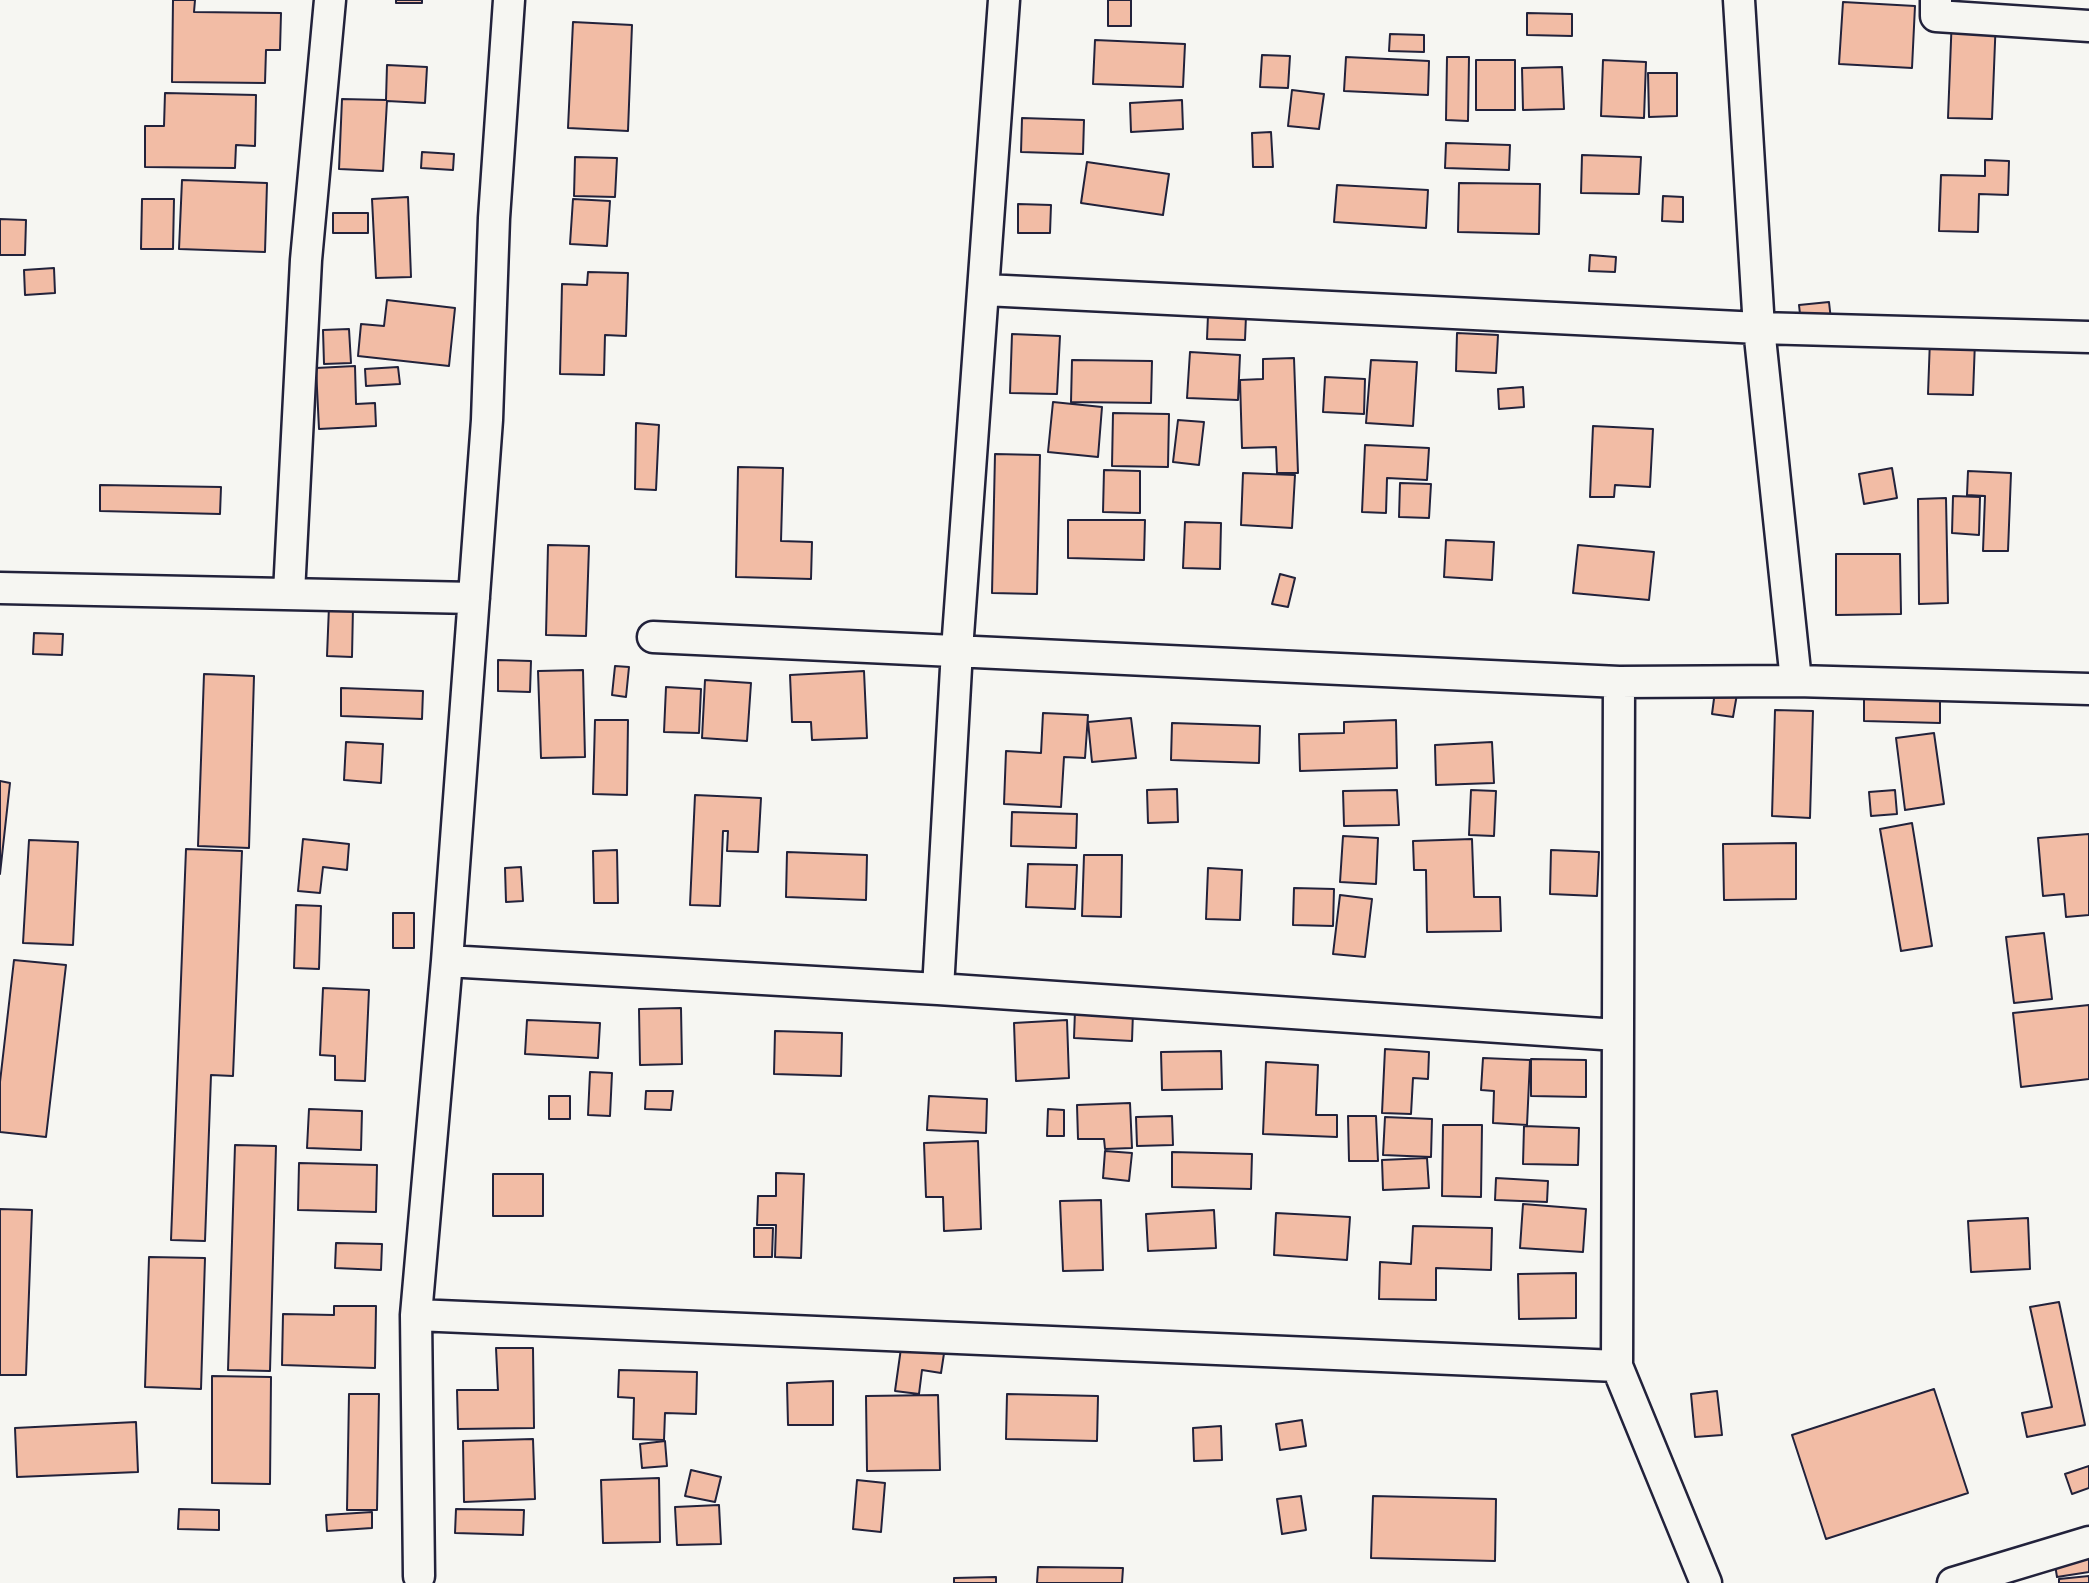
<!DOCTYPE html>
<style>
body{margin:0}
canvas{display:block;background:#f6f6f2}
</style>
<canvas width="2089" height="1583"></canvas>
<script>
const context = document.querySelector('canvas').getContext('2d');
context.lineJoin = 'round';
function fillPath(path, color) { context.fillStyle = color; context.fill(path, 'evenodd'); }
function trace(path, color, width, dash) { context.strokeStyle = color; context.lineWidth = width; context.lineCap = dash ? 'butt' : 'round'; context.setLineDash(dash || []); context.stroke(path); }
const building = new Path2D(`
 M173,0H195L194,12L281,13L280,50H266L265,83L172,82Z
 M396,0H422V3H396Z
 M1108,0H1131V26H1108Z
 M1843,2L1915,6L1912,68L1839,64Z
 M1527,13L1572,14V36L1527,35Z
 M1952,15L1996,17L1992,119L1948,118Z
 M573,22L632,25L628,131L568,128Z
 M1390,34L1424,35V52L1389,51Z
 M1095,40L1185,44L1183,87L1093,84Z
 M1262,55L1290,56L1288,88L1260,87Z
 M1346,57L1429,61L1428,95L1344,91Z
 M1447,57H1469L1468,121L1446,120Z
 M1476,60H1515V110H1476Z
 M1603,60L1646,62L1644,118L1601,116Z
 M387,65L427,67L425,103L387,101L383,171L339,169L342,99L386,100Z
 M1562,67L1564,109L1523,110L1522,68Z
 M1648,73H1677V116L1649,117Z
 M1292,90L1324,94L1319,129L1288,126Z
 M165,93L256,95L255,146L236,145L235,168L145,167V126H164Z
 M1182,100L1183,129L1131,132L1130,103Z
 M1022,118L1084,120L1083,154L1021,152Z
 M1271,132L1273,167H1253L1252,133Z
 M1446,143L1510,145L1509,170L1445,168Z
 M422,152L454,154L453,170L421,168Z
 M1582,155L1641,157L1639,194L1581,193Z
 M575,157L617,158L615,197L574,196Z
 M1985,160L2009,161L2008,195L1979,194L1978,232L1939,231L1941,175L1985,176Z
 M1087,162L1169,174L1163,215L1081,203Z
 M182,180L267,183L265,252L179,249Z
 M1459,183L1540,184L1539,234L1458,232Z
 M1337,185L1428,190L1426,228L1334,222Z
 M1663,196L1683,197V222L1662,221Z
 M408,197L411,277L376,278L372,199Z
 M142,199H174L173,249H141Z
 M573,199L610,201L607,246L570,244Z
 M1018,204L1051,205L1050,233H1018Z
 M333,213H368V233H333Z
 M0,219L26,220L25,255H0Z
 M1590,255L1616,257L1615,272L1589,271Z
 M54,268L55,293L25,295L24,270Z
 M588,272L628,273L626,336L605,335L604,375L560,374L562,284L587,285Z
 M387,300L455,308L449,366L358,356L361,324L384,326Z
 M1829,302L1831,320L1801,323L1799,305Z
 M1208,315L1246,316L1245,340L1207,339Z
 M349,329L351,363L324,364L323,330Z
 M1457,333L1498,335L1496,373L1456,371Z
 M1012,334L1060,336L1057,394L1010,393Z
 M1930,339L1975,341L1973,395L1928,394Z
 M1190,352L1240,355L1238,400L1187,398Z
 M1294,358L1298,473H1277L1276,447L1242,448L1240,380L1263,379V359Z
 M1072,360L1152,361L1151,403L1071,402Z
 M1371,360L1417,362L1413,426L1366,423Z
 M355,366L356,404L375,403L376,426L319,429L316,368Z
 M398,367L400,384L366,386L365,369Z
 M1325,377L1365,379L1364,414L1323,412Z
 M1523,387L1524,407L1499,409L1498,389Z
 M1053,402L1102,407L1098,457L1048,452Z
 M1113,413L1169,414L1168,467L1112,466Z
 M1178,420L1204,422L1199,465L1173,462Z
 M636,423L659,425L656,490L635,489Z
 M1593,426L1653,429L1650,487L1615,485L1614,497H1590Z
 M1365,445L1429,448L1427,480L1387,478L1386,513L1362,512Z
 M995,454L1040,455L1037,594L992,593Z
 M738,467L783,468L781,541L812,542L811,579L736,577Z
 M1892,468L1897,498L1864,504L1859,474Z
 M1104,470L1140,471V513L1103,512Z
 M1968,471L2011,473L2008,551H1983L1985,496L1967,495Z
 M1243,473L1295,475L1292,528L1241,525Z
 M1400,483L1431,484L1429,518L1399,517Z
 M100,485L221,487L220,514L100,511Z
 M1953,496L1980,497L1979,535L1952,533Z
 M1946,498L1948,603L1919,604L1918,499Z
 M1068,520H1145L1144,560L1068,558Z
 M1185,522L1221,523L1220,569L1183,568Z
 M1446,540L1494,542L1492,580L1444,577Z
 M548,545L589,546L586,636L546,635Z
 M1578,545L1654,552L1649,600L1573,593Z
 M1836,554H1900L1901,614L1836,615Z
 M1280,574L1295,578L1288,607L1272,604Z
 M329,606L353,607L352,657L327,656Z
 M34,633L63,634L62,655L33,654Z
 M498,660L531,661L530,692L498,691Z
 M615,666L629,667L626,697L612,695Z
 M583,670L585,757L541,758L538,671Z
 M864,671L867,738L812,740L811,722H792L790,675Z
 M204,674L254,676L249,848L198,846Z
 M705,680L751,683L747,741L702,738Z
 M1864,685L1940,687V723L1864,721Z
 M666,687L701,689L699,733L664,732Z
 M341,688L423,691L422,719L341,716Z
 M1715,691L1737,694L1733,717L1712,714Z
 M1775,710L1813,711L1810,818L1772,816Z
 M1043,713L1088,715L1085,758L1064,757L1061,807L1004,804L1006,751L1041,753Z
 M1131,718L1136,758L1092,762L1088,722Z
 M595,720H628L627,795L593,794Z
 M1396,720L1397,768L1300,771L1299,734L1344,733V722Z
 M1172,723L1260,726L1259,763L1171,760Z
 M1934,733L1944,804L1905,810L1896,738Z
 M346,742L383,744L381,783L344,780Z
 M1492,742L1494,783L1436,785L1435,745Z
 M0,781L10,783L0,874Z
 M1177,789L1178,822L1148,823L1147,790Z
 M1397,790L1399,825L1344,826L1343,791Z
 M1471,790L1496,791L1494,836L1469,835Z
 M1895,790L1897,814L1871,816L1869,792Z
 M695,795L761,798L758,852L727,851L728,831H723L720,906L690,905Z
 M1012,812L1077,814L1076,848L1011,846Z
 M1912,823L1932,946L1901,951L1880,829Z
 M2089,834V915L2066,917L2064,894L2043,896L2038,838Z
 M1343,836L1378,838L1376,884L1340,882Z
 M303,839L349,844L347,870L323,867L320,893L298,891Z
 M1472,839L1474,897H1500L1501,931L1427,932L1426,870H1414L1413,841Z
 M29,840L78,842L73,945L23,943Z
 M1796,843V899L1724,900L1723,844Z
 M186,849L242,851L233,1076L211,1075L205,1241L171,1240Z
 M617,850L618,903H594L593,851Z
 M1551,850L1599,852L1597,896L1550,894Z
 M787,852L867,855L866,900L786,897Z
 M1084,855H1122L1121,917L1082,916Z
 M1028,864L1077,865L1075,909L1026,907Z
 M521,867L523,901L506,902L505,868Z
 M1208,868L1242,870L1240,920L1206,919Z
 M1294,888L1334,889L1333,926L1293,925Z
 M1340,895L1372,899L1365,957L1333,954Z
 M296,905L321,906L319,969L294,968Z
 M393,913H414V948H393Z
 M2044,933L2052,999L2014,1003L2006,937Z
 M14,960L66,965L46,1137L0,1132V1082Z
 M323,988L369,990L365,1081L335,1080V1056L320,1055Z
 M2089,1005V1079L2021,1087L2013,1013Z
 M681,1008L682,1064L640,1065L639,1009Z
 M1075,1010L1133,1012L1132,1041L1074,1038Z
 M527,1020L600,1023L598,1058L525,1054Z
 M1067,1020L1069,1078L1016,1081L1014,1023Z
 M775,1031L842,1033L841,1076L774,1074Z
 M1385,1049L1429,1052L1428,1079L1413,1078L1411,1114L1382,1113Z
 M1221,1051L1222,1089L1162,1090L1161,1052Z
 M1483,1058L1530,1060L1527,1125L1493,1123L1494,1091L1481,1090Z
 M1531,1059L1586,1060V1097L1531,1096Z
 M1266,1062L1318,1065L1316,1115H1337V1137L1263,1134Z
 M590,1072L612,1073L610,1116L588,1115Z
 M646,1091H673L671,1110L645,1109Z
 M549,1096H570V1119H549Z
 M929,1096L987,1099L986,1133L927,1130Z
 M1130,1103L1132,1148L1105,1149L1104,1139H1078L1077,1105Z
 M309,1109L362,1111L361,1150L307,1148Z
 M1048,1109L1064,1110V1136H1047Z
 M1172,1116L1173,1145L1137,1146L1136,1117Z
 M1348,1116H1376L1378,1161H1349Z
 M1385,1117L1432,1119L1431,1157L1383,1155Z
 M1443,1125H1482L1481,1197L1442,1196Z
 M1524,1126L1579,1128L1578,1165L1523,1164Z
 M978,1141L981,1229L944,1231L943,1197H926L924,1143Z
 M235,1145L276,1146L270,1371L228,1370Z
 M1105,1151L1132,1153L1129,1181L1103,1178Z
 M1172,1152L1252,1154L1251,1189L1172,1187Z
 M1427,1158L1429,1188L1383,1190L1382,1160Z
 M299,1163L377,1165L376,1212L298,1210Z
 M776,1173L804,1174L801,1258L775,1257L776,1225H757L758,1196H776Z
 M493,1174H543V1216H493Z
 M1496,1178L1548,1181L1547,1202L1495,1200Z
 M1101,1200L1103,1270L1063,1271L1060,1201Z
 M1523,1204L1586,1209L1583,1252L1520,1248Z
 M0,1209L32,1210L26,1375H0Z
 M1214,1210L1216,1248L1148,1251L1146,1214Z
 M1276,1213L1350,1217L1347,1260L1274,1255Z
 M2028,1218L2030,1269L1971,1272L1968,1221Z
 M1413,1226L1492,1228L1491,1270L1436,1268V1300L1379,1299L1380,1262L1411,1264Z
 M754,1228H773L772,1257H754Z
 M336,1243L382,1244L381,1270L335,1268Z
 M149,1257L205,1258L201,1389L145,1387Z
 M1576,1273V1318L1519,1319L1518,1274Z
 M2059,1302L2085,1425L2027,1437L2022,1413L2052,1407L2030,1307Z
 M334,1306H376L375,1368L282,1365L283,1314L334,1315Z
 M902,1341L945,1347L941,1373L922,1370L919,1394L895,1391Z
 M496,1348H533L534,1428L458,1429L457,1390H498Z
 M619,1370L697,1372L696,1414L665,1413L664,1440L633,1439L634,1398L618,1397Z
 M212,1376L271,1377L270,1484L212,1483Z
 M833,1381V1425H788L787,1383Z
 M1934,1389L1968,1493L1826,1539L1792,1435Z
 M1717,1391L1722,1435L1695,1437L1691,1394Z
 M349,1394H379L377,1510H347Z
 M1007,1394L1098,1396L1097,1441L1006,1439Z
 M938,1395L940,1470L867,1471L866,1396Z
 M1302,1420L1306,1446L1280,1450L1276,1424Z
 M136,1422L138,1472L17,1477L15,1428Z
 M1221,1426L1222,1460L1194,1461L1193,1428Z
 M533,1439L535,1499L464,1502L463,1441Z
 M665,1441L667,1466L642,1468L640,1444Z
 M2089,1466V1488L2072,1494L2065,1474Z
 M691,1470L721,1477L715,1502L685,1496Z
 M659,1478L660,1542L603,1543L601,1480Z
 M857,1480L885,1483L881,1532L853,1529Z
 M1301,1496L1306,1530L1282,1534L1277,1499Z
 M1373,1496L1496,1499L1495,1561L1371,1558Z
 M719,1505L721,1544L677,1545L675,1507Z
 M179,1509L219,1510V1530L178,1529Z
 M456,1509L524,1510L523,1535L455,1533Z
 M372,1512V1528L327,1531L326,1515Z
 M2089,1546V1572L2057,1577L2053,1552Z
 M1038,1567L1123,1568L1122,1583H1037Z
 M2089,1576V1583H2059V1579Z
 M996,1577V1583H954V1578Z`);
fillPath(building, '#f2bca5');
trace(building, '#22223b', 2);
const street = new Path2D(`
 M1739,0L1759,328L1796,681
 M1936,0V16L2089,26
 M985,290L1759,328L2089,337
 M0,588L474,598
 M289,593L306,260L330,0
 M653,637L1619,682L1796,681L2089,689
 M447,961L938,989L1617,1035
 M938,989L957,650L1004,0
 M416,1315L1617,1366L1706,1583
 M1617,1366L1619,682
 M419,1576L416,1315L447,961L487,420L494,218L509,0
 M1953,1583L2089,1542`);
trace(street, '#22223b', 35);
trace(street, '#f6f6f2', 30);
</script>
